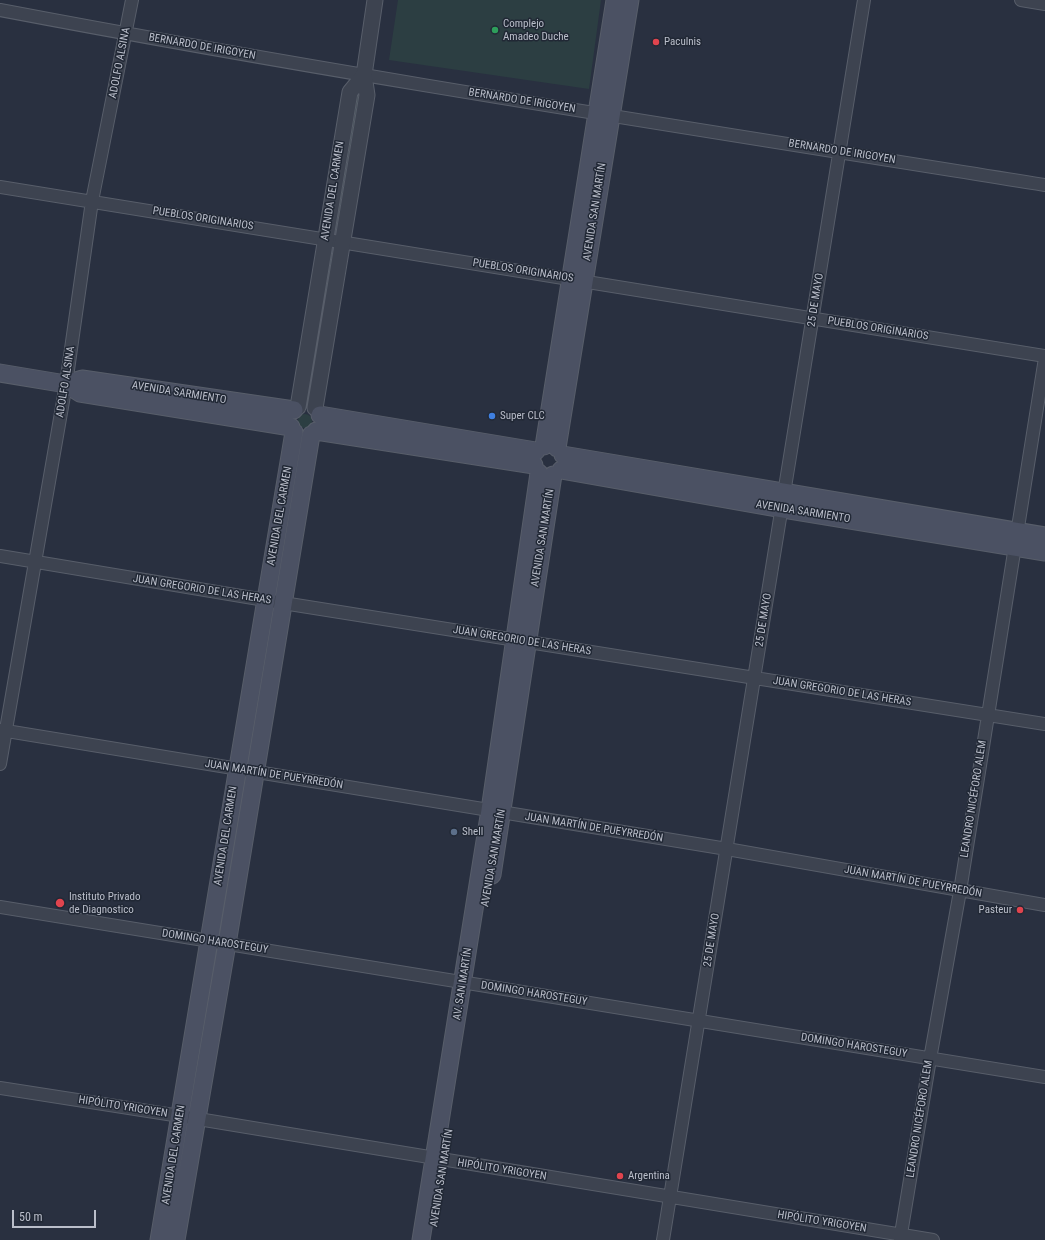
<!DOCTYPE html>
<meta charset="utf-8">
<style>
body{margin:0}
#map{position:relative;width:1045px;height:1240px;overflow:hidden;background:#293040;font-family:"Roboto Condensed",sans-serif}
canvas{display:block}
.scale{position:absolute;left:12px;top:1210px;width:84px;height:18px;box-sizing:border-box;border:2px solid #babeca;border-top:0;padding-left:5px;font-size:12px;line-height:14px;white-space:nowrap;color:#babeca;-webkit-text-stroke:3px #212835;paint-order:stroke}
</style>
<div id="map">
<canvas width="1045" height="1240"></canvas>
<div class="scale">50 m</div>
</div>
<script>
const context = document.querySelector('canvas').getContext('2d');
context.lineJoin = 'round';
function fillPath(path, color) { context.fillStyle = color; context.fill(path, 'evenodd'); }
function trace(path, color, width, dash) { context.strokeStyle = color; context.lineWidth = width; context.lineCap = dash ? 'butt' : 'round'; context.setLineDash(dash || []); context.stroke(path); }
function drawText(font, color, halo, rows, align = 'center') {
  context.font = font + ' "Roboto Condensed",sans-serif'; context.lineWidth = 3; context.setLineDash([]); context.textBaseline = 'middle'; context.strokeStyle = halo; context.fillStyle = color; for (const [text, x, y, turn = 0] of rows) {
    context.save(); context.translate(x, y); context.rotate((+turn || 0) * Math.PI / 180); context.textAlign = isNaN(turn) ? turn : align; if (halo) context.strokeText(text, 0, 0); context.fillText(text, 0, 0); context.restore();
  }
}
fillPath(new Path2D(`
 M398,0H601L589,89L389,60Z
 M357,88L363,89L339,231L333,230Z
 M328,256L334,257L311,399L305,398Z
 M298 421a7 7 0 1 1 14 0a7 7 0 1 1-14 0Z
 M242,786L248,787L224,929L218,928Z`), '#2c3e42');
const minor = new Path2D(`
 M1021,0L1045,4
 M0,10C347,76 696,129 1045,185
 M0,187L1045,356
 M0,556L283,603L1045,724
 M0,730L727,849L1045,905
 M0,764L66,384L92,201L132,0
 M0,907L1045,1077
 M0,1088L180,1116L933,1240
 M663,1240L864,0
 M900,1240L930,1059L960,891L1045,358`);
const tertiary = new Path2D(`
 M298,407L350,92L364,75
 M315,408L367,95L364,75L375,0`);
const secondary = new Path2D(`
 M0,373L66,384L80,393L291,427
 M66,384L82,379L294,410
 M320,415L536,451
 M316,431L534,465
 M544,446L615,0
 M557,448L630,0
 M563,455L1045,536
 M561,470L782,509L1045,552
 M492,875L553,475
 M159,1240L294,432
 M176,1240L227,944L311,435
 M421,1240L490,810L539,473`);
trace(minor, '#585e6a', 14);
trace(tertiary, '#585e6a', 17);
trace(secondary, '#585e6a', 19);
trace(minor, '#3d4350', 12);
trace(tertiary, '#3d4350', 15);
trace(secondary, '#4b5163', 17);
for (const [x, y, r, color] of [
 [495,30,4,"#2e9e5b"],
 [656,42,4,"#e0444e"],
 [492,416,4,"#3f7fe0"],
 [454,832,4,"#5c6f8a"],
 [60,903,5,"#e0444e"],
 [1020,910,4,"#e0444e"],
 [620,1176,4,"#e0444e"]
]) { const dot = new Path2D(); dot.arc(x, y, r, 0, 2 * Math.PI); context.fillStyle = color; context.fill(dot); trace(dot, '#212835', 1.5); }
drawText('11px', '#babeca', '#212835', [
 ["Complejo",503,24],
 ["Amadeo Duche",503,37],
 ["Paculnis",664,42],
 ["Super CLC",500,416],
 ["Shell",462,832],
 ["Instituto Privado",69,897],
 ["de Diagnostico",69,910],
 ["Pasteur",1012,910,"right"],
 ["Argentina",628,1176]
], 'left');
drawText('11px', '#babeca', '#212835', [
 ["BERNARDO DE IRIGOYEN",202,47,10],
 ["ADOLFO ALSINA",120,63,-79],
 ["BERNARDO DE IRIGOYEN",522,101,9],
 ["BERNARDO DE IRIGOYEN",842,152,9],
 ["AVENIDA DEL CARMEN",333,191,-81],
 ["AVENIDA SAN MARTÍN",595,212,-81],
 ["PUEBLOS ORIGINARIOS",203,219,9],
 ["PUEBLOS ORIGINARIOS",523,271,9],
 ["25 DE MAYO",816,300,-81],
 ["PUEBLOS ORIGINARIOS",878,329,9],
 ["ADOLFO ALSINA",66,382,-81],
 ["AVENIDA SARMIENTO",179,393,9],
 ["AVENIDA SARMIENTO",803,512,9],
 ["AVENIDA DEL CARMEN",280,516,-80],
 ["AVENIDA SAN MARTÍN",543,538,-81],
 ["JUAN GREGORIO DE LAS HERAS",202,590,9],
 ["25 DE MAYO",764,620,-81],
 ["JUAN GREGORIO DE LAS HERAS",522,641,9],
 ["JUAN GREGORIO DE LAS HERAS",842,692,9],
 ["JUAN MARTÍN DE PUEYRREDÓN",274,775,9],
 ["LEANDRO NICÉFORO ALEM",974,799,-81],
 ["JUAN MARTÍN DE PUEYRREDÓN",594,828,9],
 ["AVENIDA DEL CARMEN",226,836,-81],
 ["AVENIDA SAN MARTÍN",494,858,-80],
 ["JUAN MARTÍN DE PUEYRREDÓN",913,882,10],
 ["25 DE MAYO",712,940,-81],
 ["DOMINGO HAROSTEGUY",215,942,9],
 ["AV. SAN MARTÍN",463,984,-81],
 ["DOMINGO HAROSTEGUY",534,994,9],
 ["DOMINGO HAROSTEGUY",854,1046,9],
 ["HIPÓLITO YRIGOYEN",123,1107,9],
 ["LEANDRO NICÉFORO ALEM",920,1119,-81],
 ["AVENIDA DEL CARMEN",174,1155,-81],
 ["HIPÓLITO YRIGOYEN",502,1170,9],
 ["AVENIDA SAN MARTÍN",442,1178,-81],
 ["HIPÓLITO YRIGOYEN",822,1222,9]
]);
</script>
